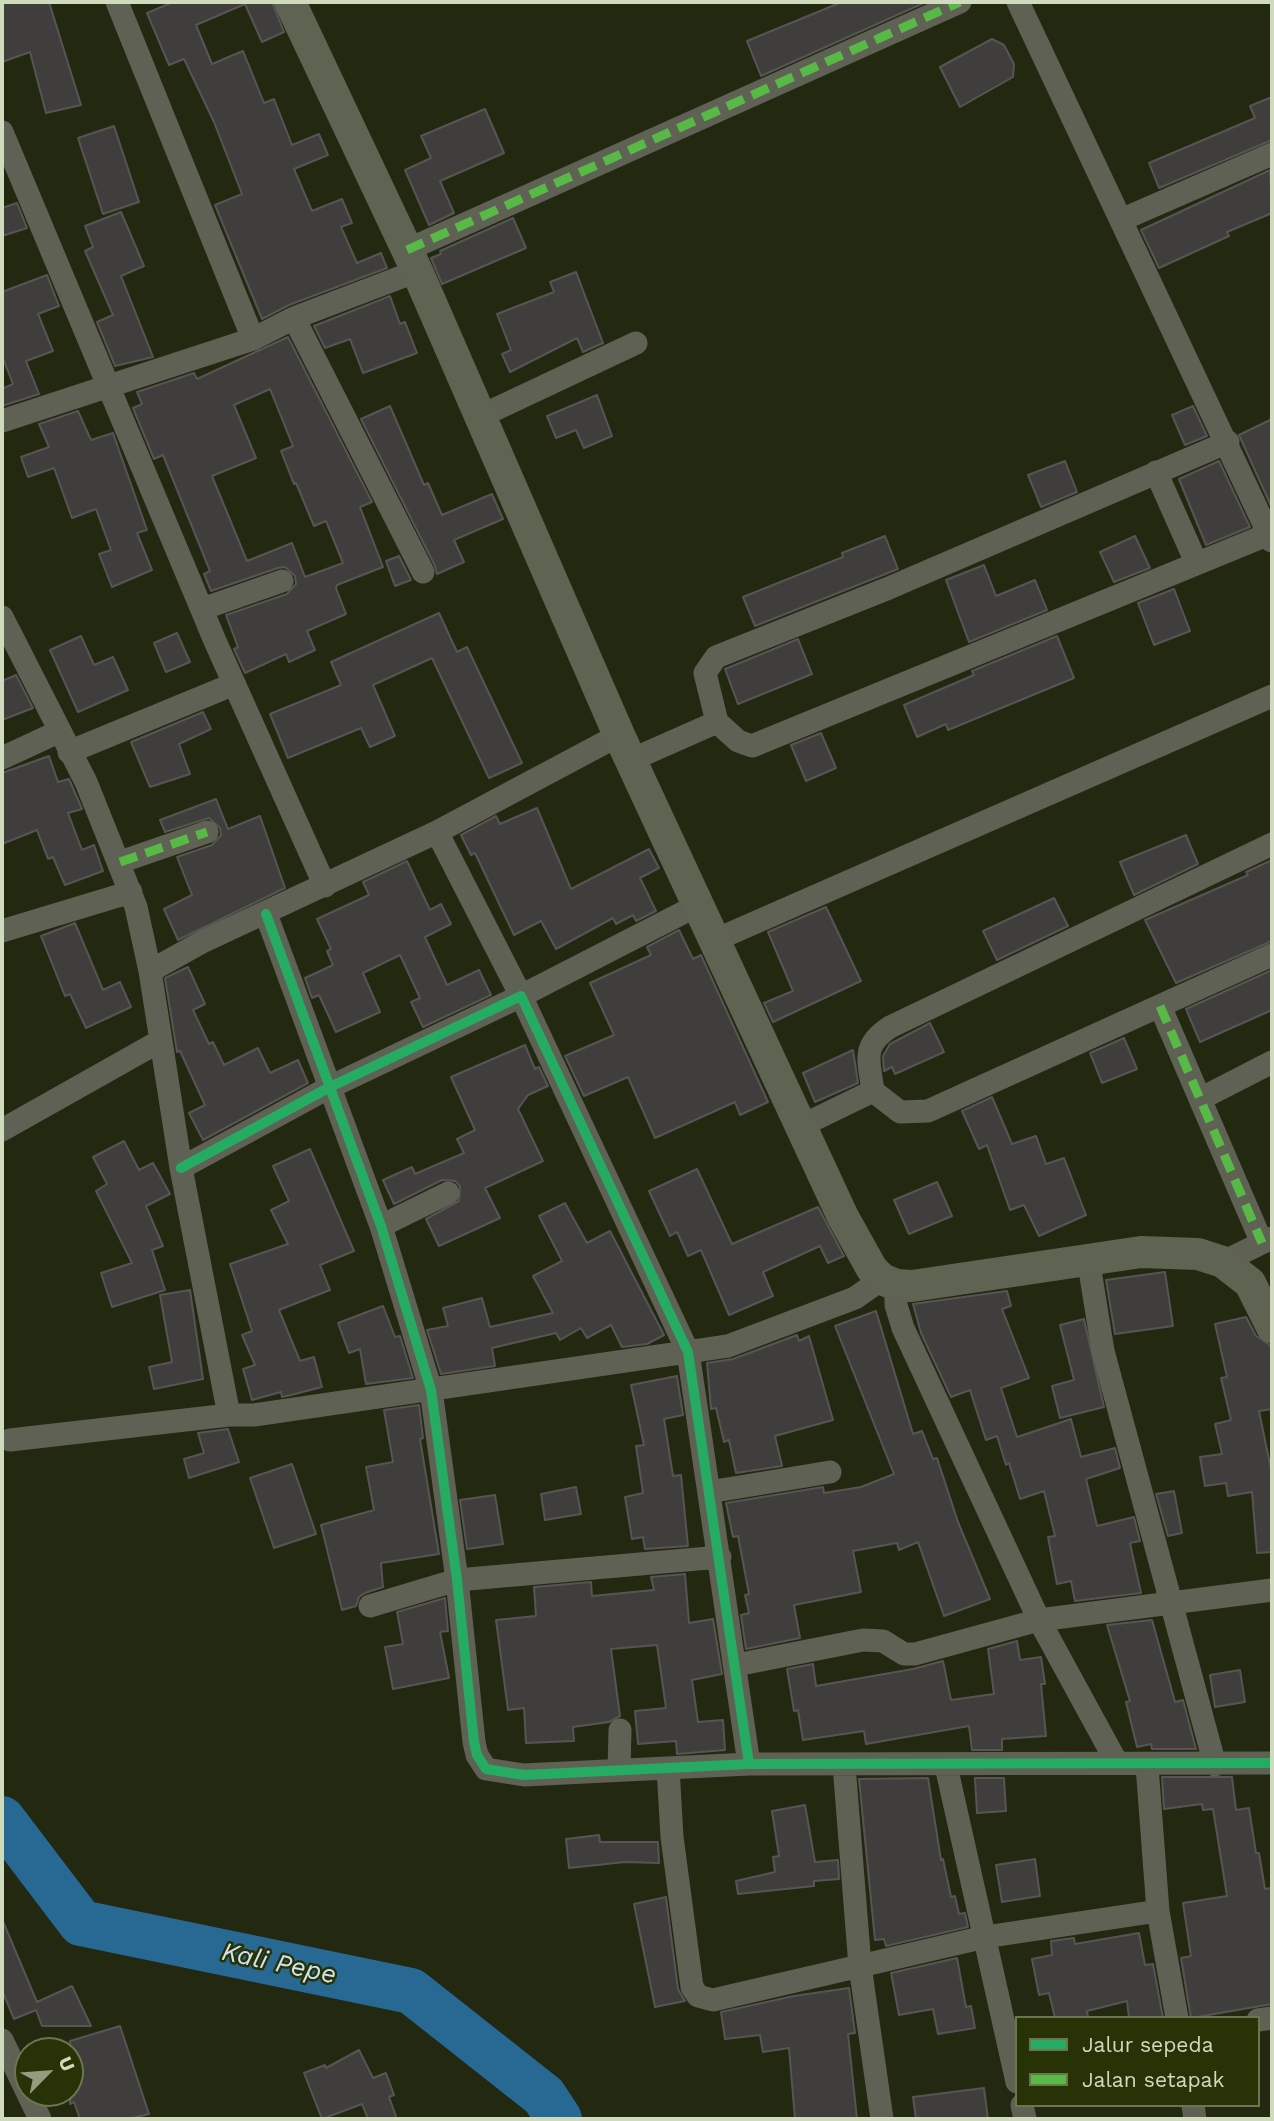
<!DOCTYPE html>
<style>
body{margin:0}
#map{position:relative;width:1274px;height:2121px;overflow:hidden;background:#232811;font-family:"Work Sans",sans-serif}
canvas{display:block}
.frame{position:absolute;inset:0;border:4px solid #d0dabd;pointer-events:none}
.legend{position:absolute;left:1015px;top:2016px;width:245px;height:91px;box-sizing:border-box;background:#283207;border:2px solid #6b7550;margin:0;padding:9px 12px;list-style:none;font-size:21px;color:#d0dabd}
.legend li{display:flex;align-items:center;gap:14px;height:35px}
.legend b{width:35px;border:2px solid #6b7550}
.north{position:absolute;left:14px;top:2037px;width:70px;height:70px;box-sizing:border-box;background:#283207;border:2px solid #6b7550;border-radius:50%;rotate:65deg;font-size:19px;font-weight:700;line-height:28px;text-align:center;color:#d0dabd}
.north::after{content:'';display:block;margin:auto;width:24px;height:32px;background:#939c81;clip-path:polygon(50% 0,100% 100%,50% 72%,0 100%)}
</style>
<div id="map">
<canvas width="1274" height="2121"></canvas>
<div class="frame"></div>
<ul class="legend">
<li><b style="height:9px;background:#26ab63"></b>Jalur sepeda</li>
<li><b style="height:9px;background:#58b947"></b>Jalan setapak</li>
</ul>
<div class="north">U</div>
</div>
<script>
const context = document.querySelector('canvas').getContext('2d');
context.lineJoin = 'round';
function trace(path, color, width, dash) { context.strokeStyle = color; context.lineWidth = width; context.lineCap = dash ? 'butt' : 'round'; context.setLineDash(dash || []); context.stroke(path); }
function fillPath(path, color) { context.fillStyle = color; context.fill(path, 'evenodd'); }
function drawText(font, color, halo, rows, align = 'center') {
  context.font = font + ' "Work Sans",sans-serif'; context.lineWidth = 5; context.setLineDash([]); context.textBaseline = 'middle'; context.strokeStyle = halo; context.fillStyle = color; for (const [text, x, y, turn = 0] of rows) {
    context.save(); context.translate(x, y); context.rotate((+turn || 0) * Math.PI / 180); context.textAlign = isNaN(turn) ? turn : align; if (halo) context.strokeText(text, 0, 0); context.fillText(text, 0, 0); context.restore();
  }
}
trace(new Path2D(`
 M2,1819L81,1923L411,1991L544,2096L559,2119`), '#276993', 46);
const building = new Path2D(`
 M2,2H49L81,105L46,113L30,52L2,62Z
 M173,2H272L284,32L262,42L245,4L196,25L212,64L243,51L264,103L274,99L292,145L319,134L328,155L294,169L312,211L342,199L352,223L341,227L357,263L381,253L387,268L289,305L262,319L215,205L242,194L214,122L184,59L169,65L147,13Z
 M842,2H926L761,76L747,41Z
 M992,39L1004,45L1014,64L1013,77L960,107L940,67Z
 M1272,97V140L1159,188L1149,163L1255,118L1250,106Z
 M485,109L504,153L440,181L454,213L429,225L405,170L431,158L421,136Z
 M114,126L139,202L103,214L78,138Z
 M1270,170L1272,213L1227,232L1229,236L1159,268L1141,230Z
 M17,203L27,228L2,236V208Z
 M121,212L144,266L121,276L153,357L115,366L97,322L113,315L85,251L93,247L85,226Z
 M513,218L526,248L442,284L431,258L441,254L440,251Z
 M576,272L603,343L583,352L577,338L510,372L502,354L511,350L497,314L554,292L550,282Z
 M47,275L59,306L38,314L53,351L26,361L39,394L2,406V389L13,384L2,356V292Z
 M390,296L400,324L405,322L417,353L363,373L350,339L325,348L314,326Z
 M288,337L372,502L360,507L383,567L337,585L336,588L346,614L307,631L315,650L289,662L286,654L245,673L234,649L238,647L226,615L287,594L296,584L295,576L285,567L278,568L211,591L204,574L210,571L163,455L154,459L133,408L142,404L137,392L194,373L197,379ZM270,389L293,446L281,451L294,484L296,483L314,526L326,521L343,563L305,577L292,543L247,561L212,476L256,458L234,405Z
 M597,395L612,436L584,448L576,430L556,438L547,416Z
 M390,406L424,485L428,483L442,515L492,494L503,519L454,540L464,562L437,574L435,566L361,419Z
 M1193,406L1207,436L1185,445L1172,415Z
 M78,411L91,440L113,433L147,530L137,533L152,570L112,587L99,554L111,550L96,509L72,518L54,468L28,477L21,457L49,447L39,424Z
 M1272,419V505L1271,506L1239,435Z
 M1065,461L1077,492L1041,507L1028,475Z
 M1219,461L1250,527L1206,545L1179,479Z
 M885,536L898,569L755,626L743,597L843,557L842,553Z
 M1135,536L1150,568L1114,582L1100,552Z
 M399,556L411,580L395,586L386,561Z
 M984,565L996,596L1035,580L1047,610L969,642L946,580Z
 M1174,589L1190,631L1154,645L1138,603Z
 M439,613L457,652L467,647L522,763L489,778L432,658L373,685L395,736L370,747L361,728L288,758L270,714L341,685L331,662Z
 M177,633L190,662L166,672L154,643Z
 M81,636L94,665L113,657L128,690L78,712L50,650Z
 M1057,636L1074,678L948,730L946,724L917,737L904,705L974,675L972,671Z
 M798,639L812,674L738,704L725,669Z
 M16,675L33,708L2,720V681Z
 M203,712L211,729L179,744L190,774L150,787L131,742Z
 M821,733L836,768L806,781L791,745Z
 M49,756L58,782L69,779L82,809L68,813L82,850L94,845L103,871L65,885L53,857L48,859L37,830L2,844V773Z
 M216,799L228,829L260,816L285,888L178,940L164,909L192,895L177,857L212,845L221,835L220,828L209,818L165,832L160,820Z
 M537,808L571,889L649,849L659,868L640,878L656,911L636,921L633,915L616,924L613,918L556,949L541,921L514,935L475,853L471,855L461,835L496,816L500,824Z
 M1186,835L1198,864L1134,895L1120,862Z
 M1272,860V941L1176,983L1145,920L1248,875L1246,872Z
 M407,861L430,910L441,904L451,924L425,937L447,985L479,970L491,995L423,1027L411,1002L420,998L400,955L363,973L380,1012L336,1032L319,995L312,998L305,978L333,965L327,951L331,949L317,919L369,895L363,882Z
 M1054,898L1068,926L997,960L983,931Z
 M826,907L861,981L773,1022L764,1003L793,991L768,932Z
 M75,923L103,990L120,982L131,1007L86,1028L70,994L65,996L41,936Z
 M679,930L693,959L701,955L768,1102L740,1115L735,1102L655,1138L628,1077L584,1096L565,1056L614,1035L590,983L651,955L647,947Z
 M188,967L205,1004L193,1010L209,1044L213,1042L224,1065L258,1048L270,1073L298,1060L308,1083L203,1140L189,1113L205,1105L180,1051L177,1052L165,978Z
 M1272,970V1010L1200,1042L1186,1009Z
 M930,1023L944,1052L895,1074L892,1067L884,1071L883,1056L890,1044Z
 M1124,1038L1137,1069L1102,1083L1090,1053Z
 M525,1045L535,1069L539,1067L548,1086L528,1095L518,1109L543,1161L485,1188L500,1218L439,1246L426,1219L459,1201L460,1186L455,1181L442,1180L394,1204L383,1180L412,1167L415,1174L464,1153L457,1139L475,1130L451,1077Z
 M853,1050L858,1083L815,1102L803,1073Z
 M992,1097L1012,1144L1036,1136L1046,1164L1064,1158L1086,1215L1039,1236L1024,1205L1010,1210L987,1145L979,1149L962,1111Z
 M124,1141L139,1170L153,1163L170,1194L146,1206L163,1246L152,1250L165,1290L112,1307L101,1273L132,1263L96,1191L107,1184L93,1157Z
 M310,1149L354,1251L320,1265L330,1290L279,1310L300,1361L314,1357L322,1387L291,1395L282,1397L281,1392L252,1400L243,1369L255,1365L242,1335L252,1331L230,1264L288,1244L271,1210L289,1201L273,1166Z
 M697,1169L732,1244L818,1207L844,1256L828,1263L820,1246L763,1272L773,1296L729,1315L701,1250L688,1256L677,1232L670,1236L649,1191Z
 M937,1182L952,1216L909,1234L894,1200Z
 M565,1203L587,1243L610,1231L664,1335L647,1344L622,1347L611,1325L587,1338L581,1328L560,1340L556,1333L492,1348L495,1366L441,1374L427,1330L448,1326L443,1308L482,1298L490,1327L553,1313L533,1276L562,1261L539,1216Z
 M1165,1272L1173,1326L1115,1334L1106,1280Z
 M190,1290L203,1379L154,1389L149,1367L172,1362L160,1295Z
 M1007,1291L1011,1306L1002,1309L1029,1378L1001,1388L1017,1437L1071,1419L1081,1457L1115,1448L1120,1468L1086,1479L1097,1526L1134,1517L1140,1541L1130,1543L1141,1593L1075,1601L1071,1581L1057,1584L1048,1537L1055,1536L1044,1491L1020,1499L1009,1463L1006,1465L997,1436L986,1440L970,1390L951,1397L921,1333L913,1304Z
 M383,1306L395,1337L400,1336L413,1378L366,1384L360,1349L349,1353L338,1323Z
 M876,1311L913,1434L922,1431L933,1459L937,1458L958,1522L990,1599L944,1616L918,1542L899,1550L897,1543L853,1551L861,1592L794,1605L800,1638L746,1649L741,1615L749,1613L745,1595L749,1594L738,1536L733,1537L726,1503L823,1487L824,1493L861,1487L894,1474L835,1326Z
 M1246,1317L1256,1336L1270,1345L1272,1355V1409L1259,1411L1272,1474V1552L1257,1553L1252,1492L1228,1496L1226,1483L1205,1486L1200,1457L1222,1454L1215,1424L1231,1420L1221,1378L1227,1377L1215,1324Z
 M1084,1319L1104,1407L1060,1418L1052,1386L1074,1380L1060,1325Z
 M797,1335L799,1341L809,1336L833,1420L775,1436L782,1466L736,1473L729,1440L724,1442L716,1408L711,1409L707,1363L733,1359Z
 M677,1376L683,1415L664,1419L673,1476L681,1475L688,1546L645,1549L643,1537L632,1539L625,1497L643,1493L636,1446L644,1445L631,1385Z
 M419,1405L423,1438L420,1439L439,1554L381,1563L383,1587L365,1593L359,1597L356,1606L342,1610L321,1525L374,1510L366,1467L393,1462L384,1410Z
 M228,1429L239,1462L189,1478L184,1459L204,1453L198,1433Z
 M292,1464L316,1534L274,1548L250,1478Z
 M576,1487L581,1514L545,1520L541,1494Z
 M1174,1491L1182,1533L1168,1536L1156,1494Z
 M495,1495L503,1544L467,1549L460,1500Z
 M685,1574L689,1623L713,1619L722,1674L692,1680L698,1722L723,1720L725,1750L677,1754L676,1741L638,1744L635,1711L666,1708L657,1645L611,1649L620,1716L609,1722L573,1727L574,1741L526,1743L524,1708L508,1710L496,1620L536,1616L534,1587L591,1582L592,1596L654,1590L651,1577Z
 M445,1598L448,1631L440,1632L449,1678L393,1689L385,1647L403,1644L397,1612Z
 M1152,1620L1175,1702L1183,1700L1196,1749H1152L1151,1744L1137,1747L1126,1702L1130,1701L1107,1625Z
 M1017,1641L1020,1660L1041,1657L1045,1684H1041L1046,1736L1002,1739V1750H972L969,1726L866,1744L864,1731L803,1740L798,1710L794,1711L787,1669L813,1664L816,1686L913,1669L943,1661L951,1700L994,1694L988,1649Z
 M1240,1670L1245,1702L1215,1707L1210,1675Z
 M1162,1777H1232L1236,1810L1249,1808L1256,1853H1259L1265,1889L1272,1888V2004L1191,2018L1181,1958L1191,1956L1183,1903L1227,1896L1213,1809L1203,1810L1202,1804L1164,1809Z
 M928,1778L941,1860L943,1859L951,1897L955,1896L959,1914L965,1913L968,1927L886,1946L884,1939L875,1940L859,1779Z
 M975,1778H1004L1006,1811L977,1813Z
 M805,1805L815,1862L838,1860L839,1879L814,1881V1886L738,1894L736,1881L775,1872L773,1857L779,1856L772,1811Z
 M599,1835L600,1842H658L659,1863L625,1862L569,1868L566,1839Z
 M1035,1859L1040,1896L1002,1902L996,1865Z
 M666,1897L678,1989L685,2001L655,2007L634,1904Z
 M2,1919L37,2002L72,1986L91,2026H42L36,2010L14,2019L2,1990Z
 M1139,1933L1145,1965L1153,1964L1163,2018H1129L1127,2001L1087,2011L1088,2018H1055L1049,1993L1039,1995L1032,1959L1052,1955L1051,1941L1074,1938L1075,1944Z
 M957,1958L966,2007L971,2006L975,2028L938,2034L933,2009L899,2015L891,1973Z
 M849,1988L855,2033L848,2034L857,2119H795L789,2048L763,2052L760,2035L725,2039L721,2012L794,1996Z
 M120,2026L149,2114L128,2119H80L74,2102L70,2104V2041Z
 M359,2050L373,2078L386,2073L394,2095L389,2097L397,2119H368L362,2104L322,2119L304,2073L325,2065L326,2068Z
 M984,2088L988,2119H916L913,2097Z`);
fillPath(building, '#403e3d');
trace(building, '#565554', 2);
trace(new Path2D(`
 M117,2L253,339
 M1018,2L1272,541
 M2,132L215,641L325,886
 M1121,220L1272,154
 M407,250L960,2
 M294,318L423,572
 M481,416L636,343
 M2,421L253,339L294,318L417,271
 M1156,472L1196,562
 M202,609L282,581
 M2,617L86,782L136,907L150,971L181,1168L229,1415H254L728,1346L855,1298L882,1279
 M717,722L705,673L716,657L889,588L1228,442
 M69,752L234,684
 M2,758L58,732
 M631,760L717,722L738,741L752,746L1269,534
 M437,832L521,996L698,905
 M120,862L207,832
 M266,914L381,1226L431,1390L457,1580L474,1742L477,1755L486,1769L524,1775L749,1764L1272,1763
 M2,931L131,892
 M713,941L1272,696
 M150,971L204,941L437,832L619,735
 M1160,1006L1262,1243
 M873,1091C869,1060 861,1046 890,1027L1272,844
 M1202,1098L1272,1062
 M801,1126L873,1091L900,1112L928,1111L1272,955
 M2,1130L160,1041
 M181,1168L328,1088L521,996L688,1352L749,1764
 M381,1226L448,1193
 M1088,1258L1103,1351L1215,1765
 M1223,1262L1272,1238
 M896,1285V1305L903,1328L1039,1620L1117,1763
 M10,1440L229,1415
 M709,1492L830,1472
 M370,1606L457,1580L720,1557
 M736,1665L863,1640L883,1641L904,1654H915L1039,1620L1272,1590
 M946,1766L1017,2082
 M1147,1766L1158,1911L1177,2018
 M668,1768L672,1837L692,1987L698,1996L713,2000L860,1966L844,1765
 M619,1770L620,1730
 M1258,2020L1272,2018
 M2,2040L40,2119
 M1022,2105L1025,2119
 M1193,2105L1195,2119
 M882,2119L860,1966L985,1937L1158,1911`), '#5e6154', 23);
trace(new Path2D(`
 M290,2L417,271L619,735L843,1217L872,1269L882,1279L896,1285L912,1286L1141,1252L1198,1254L1223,1262L1250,1283L1272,1327`), '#5e6352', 32);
trace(new Path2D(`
 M407,250L960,2
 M120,862L207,832
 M1160,1006L1262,1243`), '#58b947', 9, [18, 9]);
trace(new Path2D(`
 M266,914L381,1226L431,1390L457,1580L474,1742L477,1755L486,1769L524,1775L749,1764L1272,1763
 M181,1168L328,1088L521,996L688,1352L749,1764`), '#26ab63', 10);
drawText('italic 26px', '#d1e2f0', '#283207', [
 ["Kali Pepe",279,1964,12]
]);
</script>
